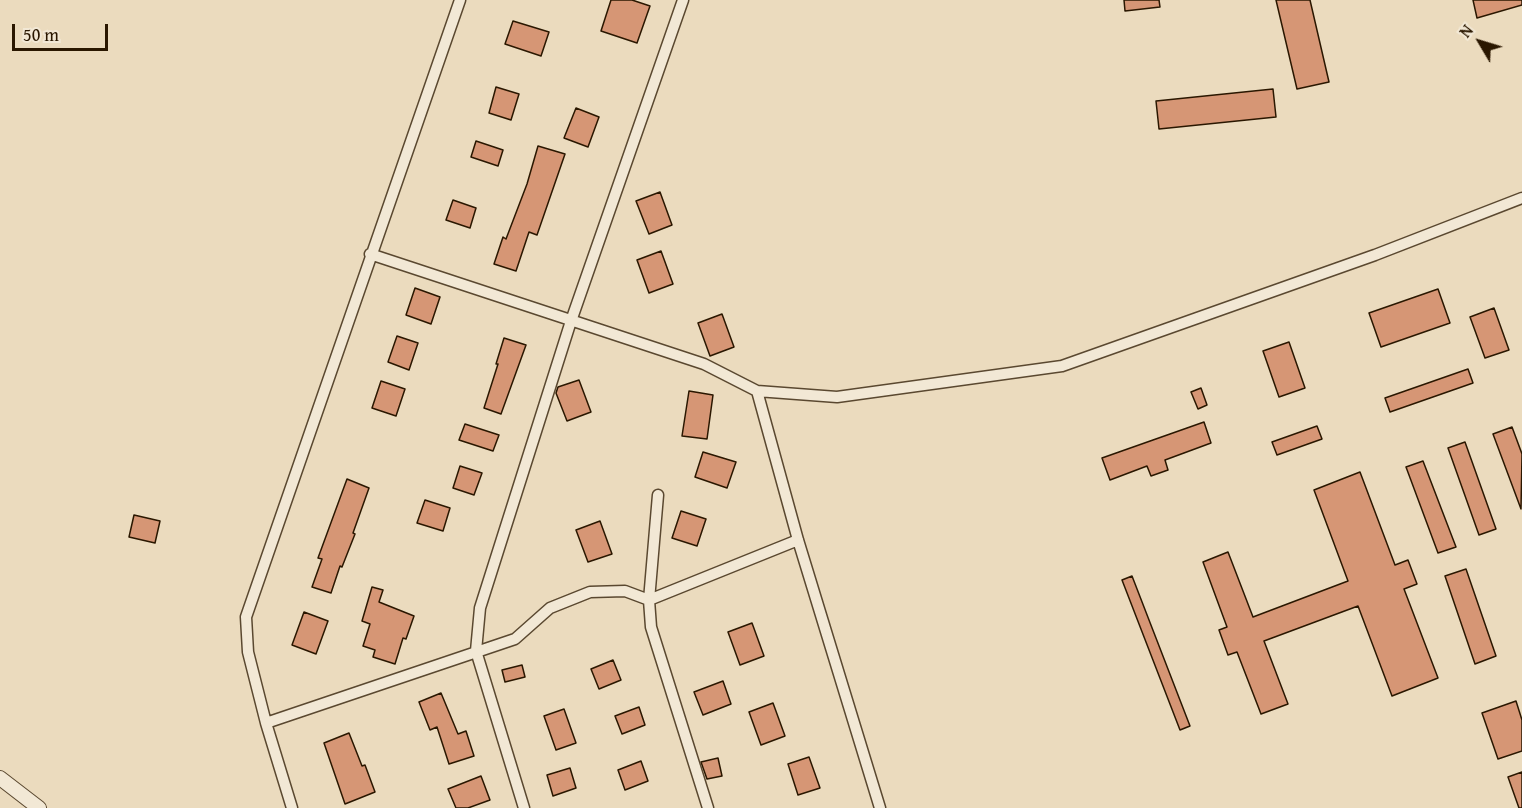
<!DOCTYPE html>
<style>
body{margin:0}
#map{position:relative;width:1522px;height:808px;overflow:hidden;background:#ebdbbe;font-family:"Gentium Book Plus",serif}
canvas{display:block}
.north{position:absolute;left:1450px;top:12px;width:60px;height:60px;-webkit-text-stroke:4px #f2e8d5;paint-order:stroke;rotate:308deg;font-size:16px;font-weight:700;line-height:24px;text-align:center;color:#2a1700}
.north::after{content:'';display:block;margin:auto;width:21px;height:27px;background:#2a1700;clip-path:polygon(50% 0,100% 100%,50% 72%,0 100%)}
.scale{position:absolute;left:12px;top:24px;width:96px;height:27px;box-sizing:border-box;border:3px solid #2a1700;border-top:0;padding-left:8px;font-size:18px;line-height:21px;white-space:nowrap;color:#2a1700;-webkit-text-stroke:4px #f2e8d5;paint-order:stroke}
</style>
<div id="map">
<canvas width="1522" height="808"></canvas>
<div class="north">N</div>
<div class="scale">50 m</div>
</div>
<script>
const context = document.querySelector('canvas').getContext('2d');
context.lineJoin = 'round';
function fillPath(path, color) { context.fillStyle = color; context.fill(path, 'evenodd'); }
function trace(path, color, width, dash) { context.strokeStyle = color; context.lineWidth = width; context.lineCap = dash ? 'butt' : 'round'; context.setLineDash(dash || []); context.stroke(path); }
const building = new Path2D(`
 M611,0H632L650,6L637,43L601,31Z
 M1124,0H1159L1160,7L1125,11Z
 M1276,0H1310L1329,82L1297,89Z
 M1473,0H1522V5L1477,18Z
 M513,21L549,32L541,56L505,44Z
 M496,87L519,94L511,120L489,113Z
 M1273,89L1276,117L1159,129L1156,101Z
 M576,108L599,117L588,147L564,138Z
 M476,141L503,150L498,166L471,157Z
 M538,146L565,154L537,235L529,232L516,271L494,264L503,237L506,239L527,184Z
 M660,192L672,225L649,234L636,201Z
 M453,200L476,208L470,228L446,220Z
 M661,251L673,284L649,293L637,260Z
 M415,288L440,297L431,324L406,315Z
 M1438,289L1450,323L1381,347L1369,313Z
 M1494,308L1509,350L1485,358L1470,317Z
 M722,314L734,347L710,356L698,323Z
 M397,336L418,343L409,370L388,362Z
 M504,338L526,345L501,414L484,408L498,364H496Z
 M1289,342L1305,388L1279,397L1263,351Z
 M1468,369L1473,383L1390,412L1385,398Z
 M579,380L591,412L567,421L556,393L558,387Z
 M381,381L405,389L396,416L372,408Z
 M1201,388L1207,405L1198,409L1191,392Z
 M689,391L713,395L707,439L682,436Z
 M1204,422L1211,443L1165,460L1168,470L1151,476L1147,466L1110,480L1102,458Z
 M465,424L499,435L493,451L459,440Z
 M1317,426L1322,439L1277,455L1272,442Z
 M1512,427L1522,454L1521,509L1493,434Z
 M1465,442L1496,529L1479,535L1448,448Z
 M703,452L736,462L727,488L695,477Z
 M1423,461L1456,547L1438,553L1406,467Z
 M460,466L482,473L474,495L453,488Z
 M1360,472L1395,565L1408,560L1417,584L1404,589L1438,678L1392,696L1358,606L1264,641L1288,704L1261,714L1237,652L1228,655L1219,630L1227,627L1203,562L1228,552L1253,617L1348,581L1314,490Z
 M347,479L369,488L353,533L355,534L342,567L340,566L331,593L312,587L322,559L318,558Z
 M425,500L450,508L443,531L417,523Z
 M681,511L706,519L697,546L672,538Z
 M134,515L160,521L155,543L129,537Z
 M600,521L612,554L588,562L576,530Z
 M1466,569L1496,656L1475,664L1445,576Z
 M1132,576L1190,726L1180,730L1122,580Z
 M372,587L383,590L379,602L414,616L406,639L403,638L395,664L373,657L375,650L363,646L370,624L362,621Z
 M304,612L328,621L316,654L292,645Z
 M752,623L764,656L740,665L728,632Z
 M613,660L621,680L599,689L591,669Z
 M522,665L525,677L505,682L502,670Z
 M723,681L731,704L703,715L694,692Z
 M441,693L458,734L466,731L474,756L449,764L437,727L430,730L419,702Z
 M1516,701L1522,720V751L1498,759L1482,713Z
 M773,703L785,736L761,745L749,712Z
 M639,707L645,725L622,734L615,716Z
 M564,709L576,743L556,750L544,716Z
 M349,733L362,766L365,765L375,792L345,804L324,743Z
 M809,757L820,788L798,795L788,764Z
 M718,758L722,776L707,779L701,762Z
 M641,761L648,781L625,790L618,770Z
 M570,768L576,788L553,796L547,775Z
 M1522,772V808H1519L1508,777Z
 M481,776L490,800L468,808H456L448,789Z`);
fillPath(building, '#d69675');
trace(building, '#2a1700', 1.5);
const minor = new Path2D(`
 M370,254L704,364L757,391L837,397L1062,366L1375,255L1522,198
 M757,391L798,540L880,808
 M658,495L649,600L651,627L708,808
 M266,723L515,639L550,608L590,592L625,591L649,600L798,540
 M292,808L266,723L248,652L246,617L460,0
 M524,808L476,651L480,608L571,321L683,0`);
const tertiary = new Path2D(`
 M0,778L39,808`);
trace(minor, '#5a4830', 13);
trace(tertiary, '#5a4830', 16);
trace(minor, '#f2e8d5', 10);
trace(tertiary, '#f2e8d5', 14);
</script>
